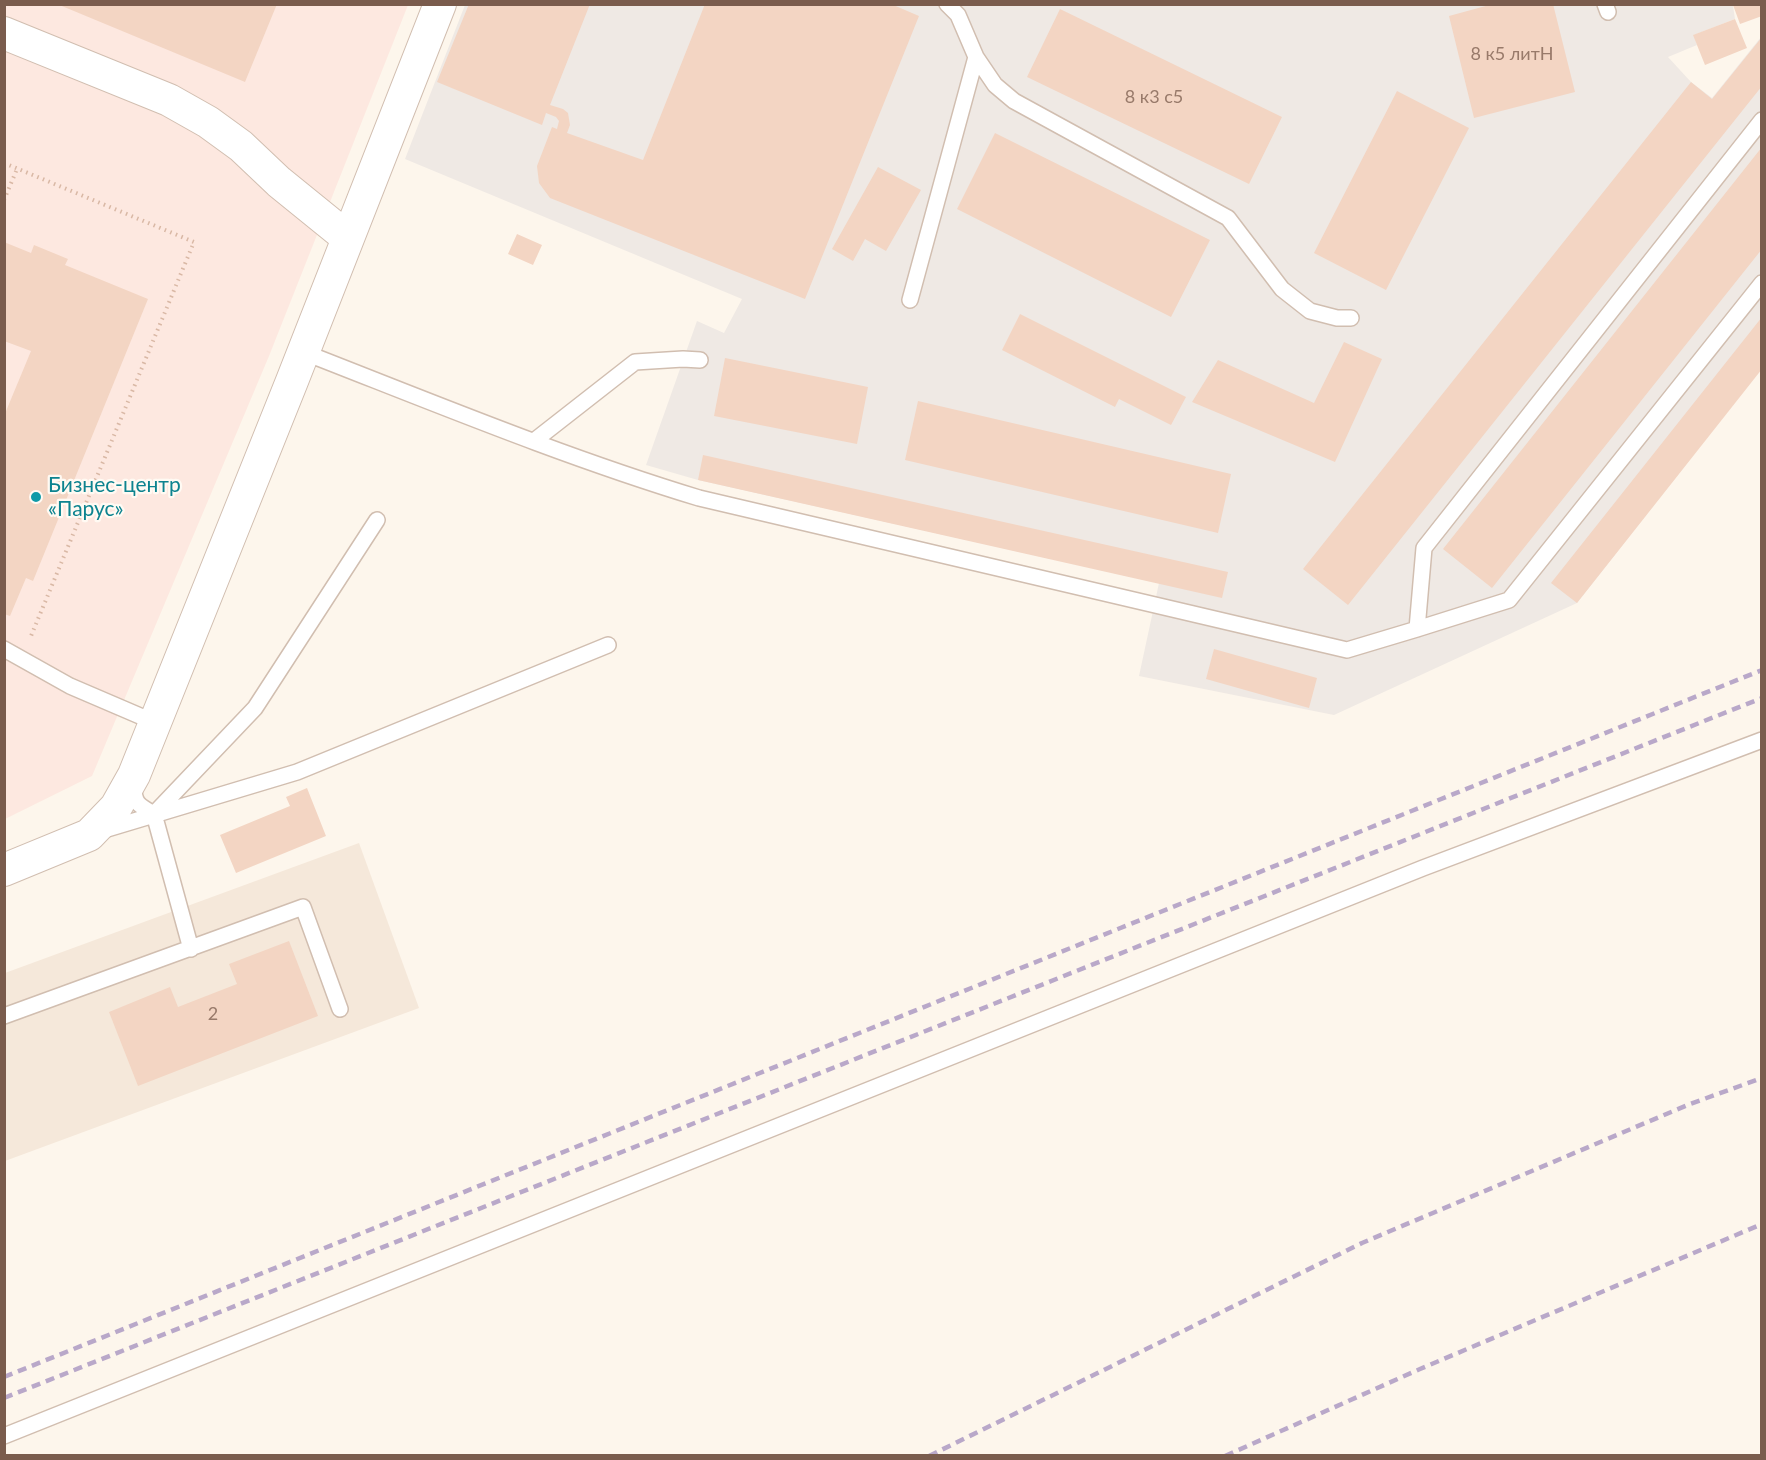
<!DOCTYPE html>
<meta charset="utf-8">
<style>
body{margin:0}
#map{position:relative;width:1766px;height:1460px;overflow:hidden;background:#fdf6ec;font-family:Lato,sans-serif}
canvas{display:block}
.frame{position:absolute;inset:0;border:6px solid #7a5c4d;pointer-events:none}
</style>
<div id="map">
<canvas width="1766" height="1460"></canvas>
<div class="frame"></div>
</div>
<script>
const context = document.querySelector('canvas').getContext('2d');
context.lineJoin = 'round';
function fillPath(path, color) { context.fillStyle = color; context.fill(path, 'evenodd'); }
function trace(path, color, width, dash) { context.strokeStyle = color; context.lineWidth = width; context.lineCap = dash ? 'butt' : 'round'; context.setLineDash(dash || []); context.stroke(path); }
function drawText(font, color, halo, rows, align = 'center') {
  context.font = font + ' Lato,sans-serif'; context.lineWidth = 4.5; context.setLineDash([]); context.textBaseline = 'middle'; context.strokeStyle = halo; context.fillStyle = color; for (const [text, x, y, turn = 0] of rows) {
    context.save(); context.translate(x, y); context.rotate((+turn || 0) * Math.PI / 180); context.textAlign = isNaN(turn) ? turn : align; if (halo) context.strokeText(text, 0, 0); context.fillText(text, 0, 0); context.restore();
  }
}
fillPath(new Path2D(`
 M359,843L419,1008L5,1161V973Z`), '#f5e8da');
fillPath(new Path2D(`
 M5,5H408L269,356L92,776L5,819Z`), '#fde8e0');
fillPath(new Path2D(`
 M465,5H1734L1733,6L1735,19L1694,35L1697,45L1668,57L1691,82L1712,98L1761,37V369L1577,603L1334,715L1139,676L1159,583L698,480L646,465L697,321L724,333L742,299L405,159Z`), '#efe9e4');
fillPath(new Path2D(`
 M57,4H277L245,82Z
 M469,4H590L550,105L563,109L568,113L570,125L567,133L643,160L705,4H891L919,16L805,299L550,198L539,183L537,166L552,127L557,129L559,121L556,117L546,113L542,125L437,82Z
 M1493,4H1553L1575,92L1474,118L1449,16Z
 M1734,4H1762V16L1740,24L1733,5Z
 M1060,9L1282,117L1249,184L1027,77Z
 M1735,19L1747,48L1705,65L1693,35Z
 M1762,37V86L1348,605L1303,569L1691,82L1712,99Z
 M1397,91L1469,128L1386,290L1314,253Z
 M995,133L1210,240L1171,317L957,209Z
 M1762,147V249L1492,588L1443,549Z
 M878,167L921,190L886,251L865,239L853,261L832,249Z
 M517,234L542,245L533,265L508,254Z
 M4,242L31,253L34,245L68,259L65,265L148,299L33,581L26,578L10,616L4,614V416L31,351L4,341Z
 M1020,314L1186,397L1171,425L1119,399L1115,407L1002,350Z
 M1762,317V369L1577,603L1551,583Z
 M1344,342L1382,359L1335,462L1192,402L1218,360L1314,403Z
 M725,358L868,387L857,444L714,416Z
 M918,401L1231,474L1218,533L905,460Z
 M703,455L1228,572L1222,598L698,480Z
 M1214,649L1317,678L1309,708L1206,679Z
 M307,788L326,836L236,873L220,835L290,806L286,797Z
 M289,941L318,1016L138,1086L109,1012L170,987L178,1007L237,984L229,964Z`), '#f3d5c3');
const service = new Path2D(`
 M947,4L958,15L976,57L995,85L1014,101L1228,218L1282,289L1310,311L1337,318H1351
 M1605,4L1608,12
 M910,300L976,57
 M303,352C434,403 564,457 699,498L1347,650L1417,629L1509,600L1762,283
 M534,441L635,362L683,359L700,360
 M1417,629L1424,548L1762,120
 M4,649L70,686L154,722
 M134,784C133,803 139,806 154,814L191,949
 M155,813L255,708L377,520
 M104,830L297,772L608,645
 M4,1016L303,907L340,1009
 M4,1436L1423,868L1762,740`);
const minor = new Path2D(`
 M4,33L169,100L208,122L241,146L279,182L348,238
 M4,870L89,835L116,807L134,775L292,381L440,4`);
trace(service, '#d1beb0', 18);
trace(minor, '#d1beb0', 34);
trace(new Path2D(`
 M4,163L194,242L31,636
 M4,200L17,169`), '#d9b8a5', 4, [1.5, 4.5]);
trace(service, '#fff', 15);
trace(minor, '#fff', 32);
trace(new Path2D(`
 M4,1377L1762,670
 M4,1398L1762,698
 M929,1456L1362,1243L1690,1104L1762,1078
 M1225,1456L1420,1369L1762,1224`), '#b9a8c9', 4.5, [9, 6]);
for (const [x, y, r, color] of [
 [36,497,6,"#0f9aa8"]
]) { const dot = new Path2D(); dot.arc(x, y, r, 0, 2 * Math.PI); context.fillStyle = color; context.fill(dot); trace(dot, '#fffaf3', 2); }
drawText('18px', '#987a6a', null, [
 ["8 к5 литН",1512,54],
 ["8 к3 с5",1154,97],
 ["2",213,1014]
]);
drawText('21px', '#0d838f', '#fffaf3', [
 ["Бизнес-центр",48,485],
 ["«Парус»",48,509]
], 'left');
</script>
